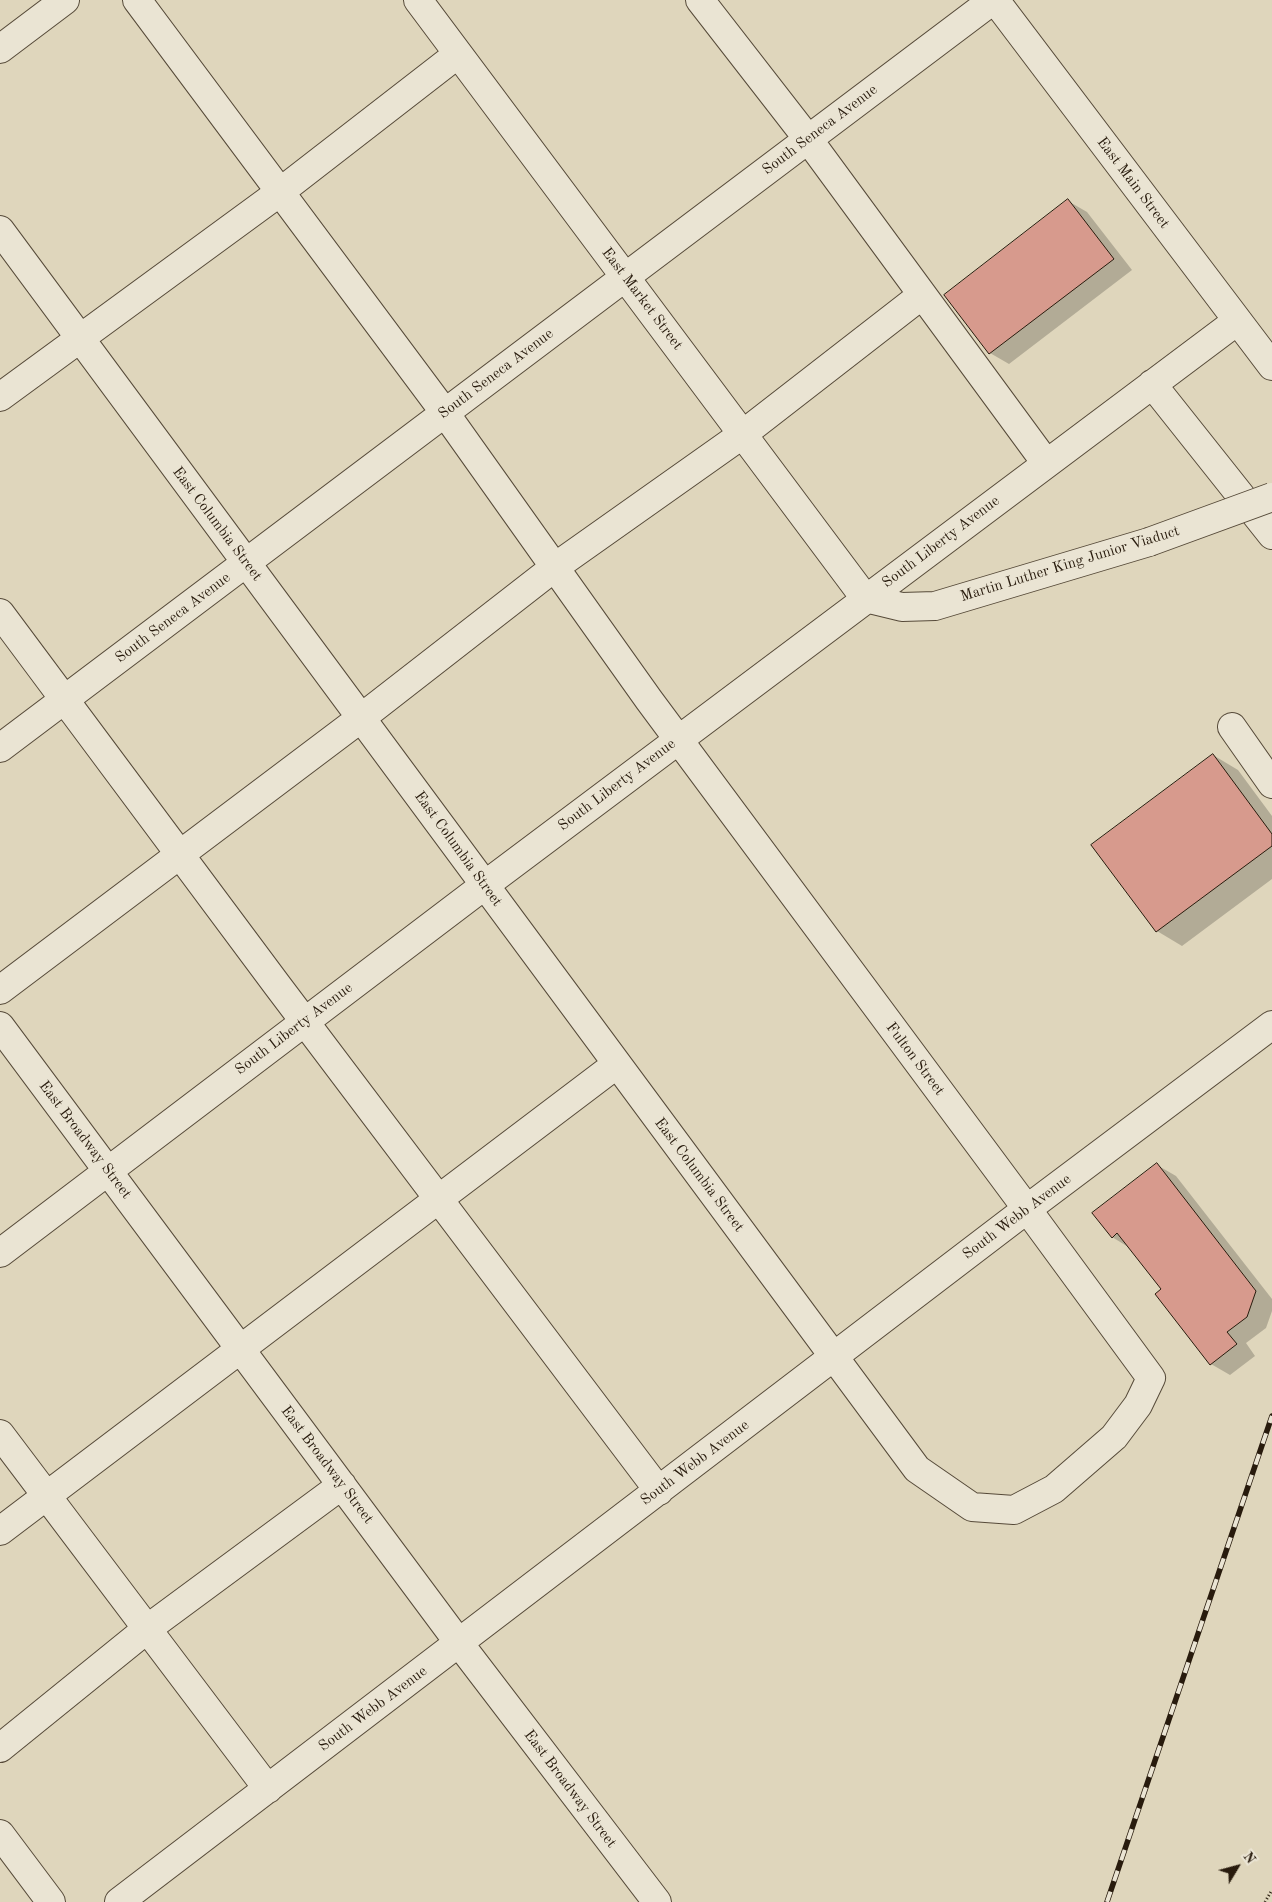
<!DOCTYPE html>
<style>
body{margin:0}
#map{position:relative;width:1272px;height:1902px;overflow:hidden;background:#dfd6bc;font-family:"Old Standard TT",serif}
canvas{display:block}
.north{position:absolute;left:1212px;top:1842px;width:50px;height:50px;-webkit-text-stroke:4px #eae4d3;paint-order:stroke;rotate:53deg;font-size:14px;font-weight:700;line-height:20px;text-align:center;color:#281b0d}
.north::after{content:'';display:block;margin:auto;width:18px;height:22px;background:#281b0d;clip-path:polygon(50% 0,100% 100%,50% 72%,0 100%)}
</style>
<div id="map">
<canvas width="1272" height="1902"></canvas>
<div class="north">N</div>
</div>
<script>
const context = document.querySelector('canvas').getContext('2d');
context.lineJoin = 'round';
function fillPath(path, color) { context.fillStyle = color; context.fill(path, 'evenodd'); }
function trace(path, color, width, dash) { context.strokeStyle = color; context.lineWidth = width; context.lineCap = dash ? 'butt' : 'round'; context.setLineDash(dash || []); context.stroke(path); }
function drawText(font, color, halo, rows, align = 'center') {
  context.font = font + ' "Old Standard TT",serif'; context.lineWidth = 4; context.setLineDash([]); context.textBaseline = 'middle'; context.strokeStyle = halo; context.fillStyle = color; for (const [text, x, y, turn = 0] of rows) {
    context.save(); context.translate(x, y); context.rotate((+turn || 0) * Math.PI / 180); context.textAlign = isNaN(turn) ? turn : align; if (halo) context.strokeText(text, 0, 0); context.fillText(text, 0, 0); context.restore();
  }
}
fillPath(new Path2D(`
 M1068,201L1087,212L1132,270L1009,364L990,353Z
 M1213,755L1238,770L1272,816V879L1182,946L1157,931L1093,845Z
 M1157,1165L1176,1176L1272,1299V1311L1266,1328L1246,1343L1255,1356L1230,1375L1211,1364L1163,1290L1130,1248L1112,1237Z`), '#0003');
const building = new Path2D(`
 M1068,199L1114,259L989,354L944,295Z
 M1213,754L1272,834V846L1156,932L1091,845Z
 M1157,1163L1256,1291L1247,1317L1227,1332L1237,1344L1210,1365L1155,1294L1161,1289L1117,1233L1112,1238L1092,1213Z`);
fillPath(building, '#d79a8d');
trace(building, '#281b0d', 1);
const minor = new Path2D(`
 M418,0L865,598
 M700,0L808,139L1046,463
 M995,0L1272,366
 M0,49L65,0
 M0,230L917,1469L972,1507L1014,1510L1054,1489L1114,1437L1138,1405L1151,1378L1027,1209L649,700L445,413L137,0
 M1152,384L1272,535
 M0,397L280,192L458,54
 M865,598L902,607L935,606L1149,542
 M0,613L277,985L659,1491
 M1232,727L1272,784
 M0,748L993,0
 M0,990L361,718L555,567L743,434L922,295
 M0,1026L459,1643L657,1902
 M0,1253L485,885L1237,321
 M0,1434L268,1789
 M0,1531L617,1064
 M0,1748L147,1629L342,1485
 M0,1834L51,1902
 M119,1902L1027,1209L1272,1025`);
trace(minor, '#564a39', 30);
trace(new Path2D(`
 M1265,1902L1272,1890`), '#281b0d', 3, [1, 2.5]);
trace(minor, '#eae4d3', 28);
const rail = new Path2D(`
 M1107,1902L1272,1416`);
trace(rail, '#281b0d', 5.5);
trace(rail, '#eae4d3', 4, [11]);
const minorBridge = new Path2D(`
 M1149,542L1272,497`);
trace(minorBridge, '#564a39', 30, []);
trace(minorBridge, '#eae4d3', 28);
drawText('15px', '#281b0d', '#eae4d3', [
 ["South Seneca Avenue",820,130,-37],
 ["East Main Street",1133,183,53],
 ["East Market Street",642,299,53],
 ["South Seneca Avenue",496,374,-37],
 ["East Columbia Street",217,524,53],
 ["South Liberty Avenue",941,542,-37],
 ["Martin Luther King Junior Viaduct",1070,564,-17],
 ["South Seneca Avenue",173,618,-37],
 ["South Liberty Avenue",617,785,-37],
 ["East Columbia Street",458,849,54],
 ["South Liberty Avenue",294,1029,-37],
 ["Fulton Street",915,1059,53],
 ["East Broadway Street",85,1140,53],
 ["East Columbia Street",699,1175,53],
 ["South Webb Avenue",1017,1217,-37],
 ["South Webb Avenue",695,1463,-37],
 ["East Broadway Street",327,1465,53],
 ["South Webb Avenue",373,1709,-37],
 ["East Broadway Street",570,1789,53]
]);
</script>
